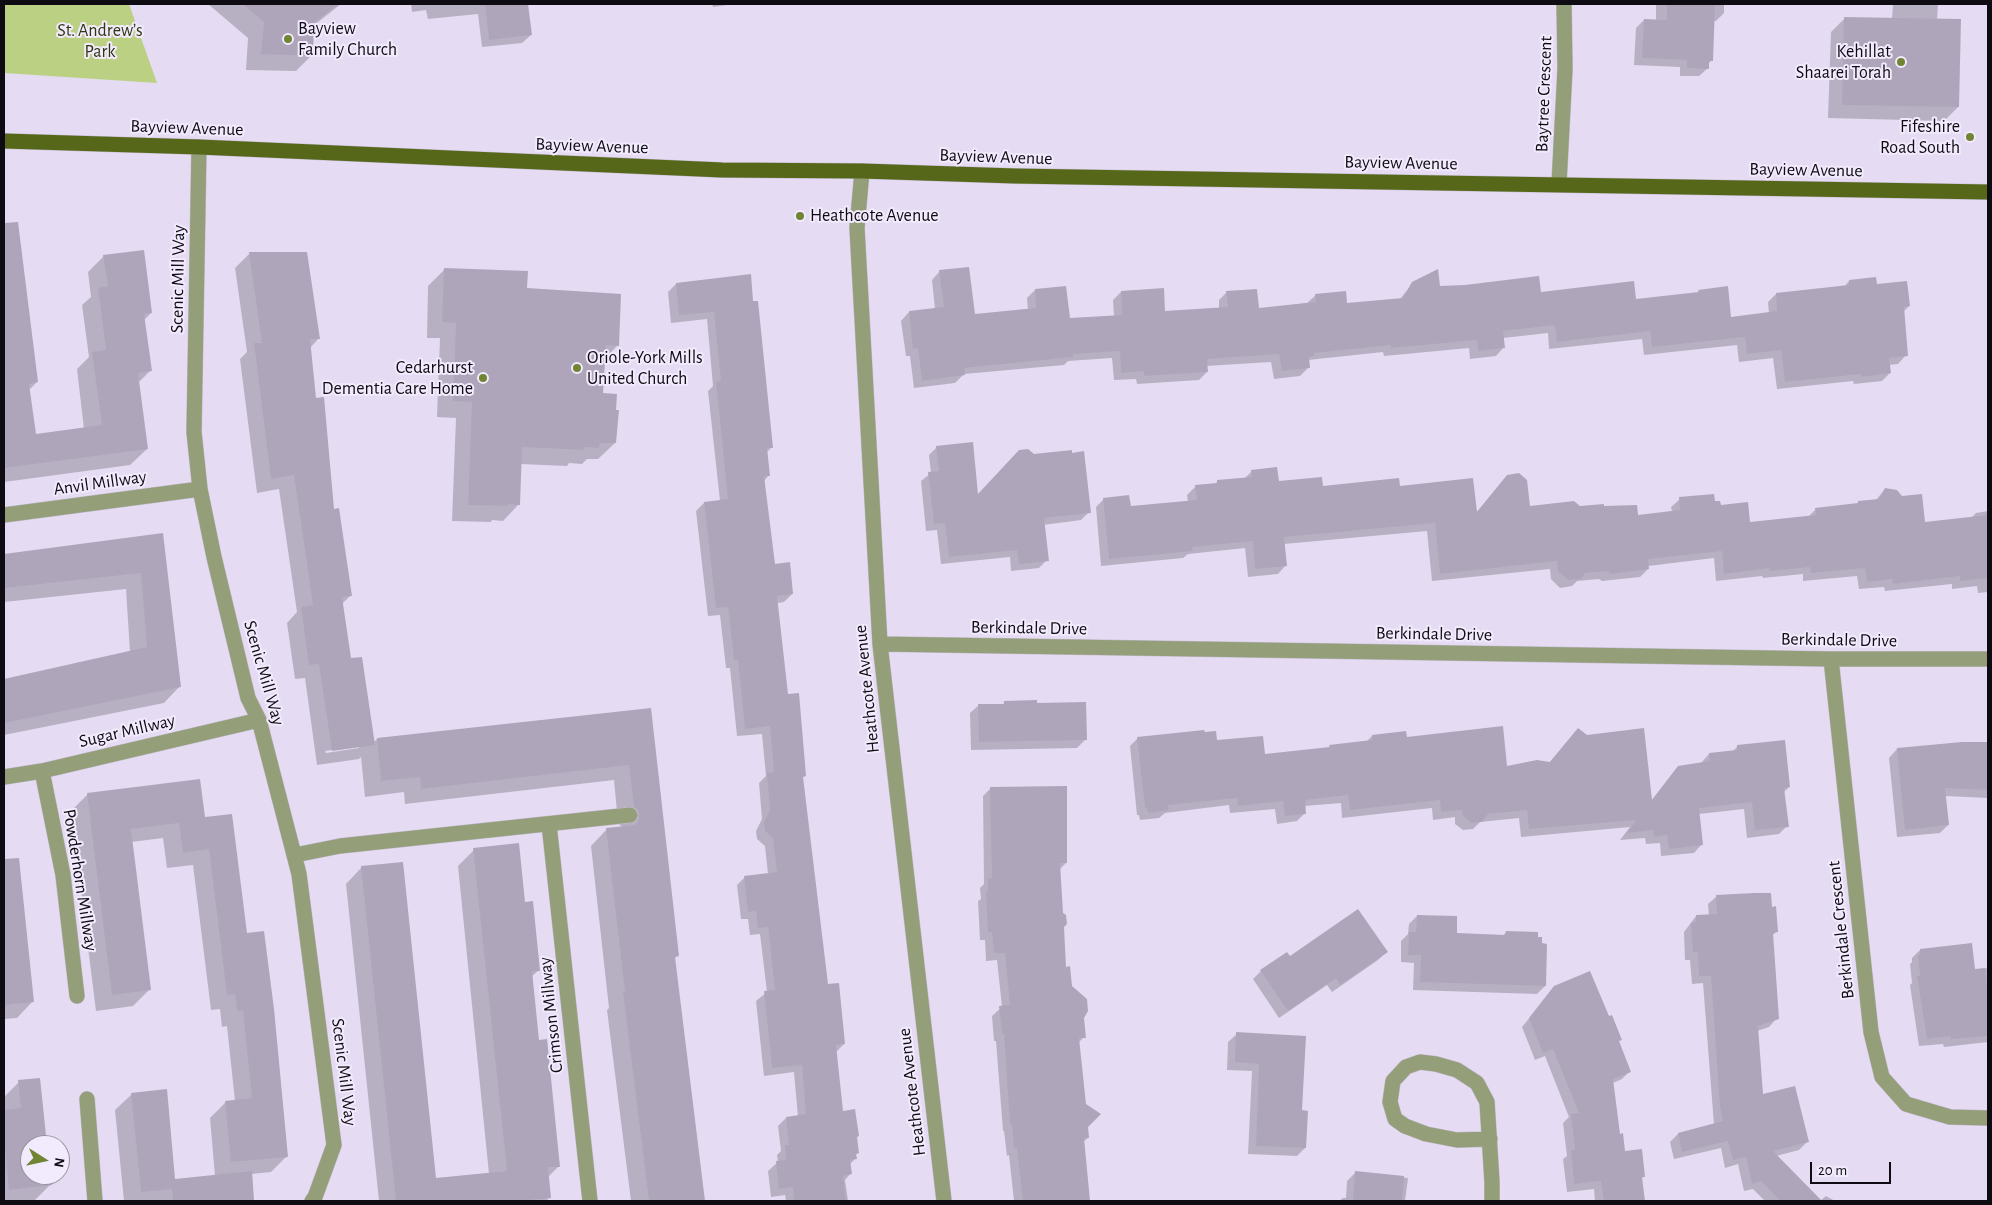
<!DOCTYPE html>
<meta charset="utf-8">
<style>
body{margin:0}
#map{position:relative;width:1992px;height:1205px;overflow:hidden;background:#e5dcf3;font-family:"Alegreya Sans",sans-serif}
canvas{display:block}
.frame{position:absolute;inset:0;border:5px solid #0e0b12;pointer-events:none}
.north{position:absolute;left:20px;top:1135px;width:50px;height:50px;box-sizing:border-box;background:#f2eafd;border:1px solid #97919f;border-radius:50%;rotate:100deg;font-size:14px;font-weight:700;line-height:20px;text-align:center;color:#0e0b12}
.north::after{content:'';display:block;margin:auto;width:18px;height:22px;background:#718434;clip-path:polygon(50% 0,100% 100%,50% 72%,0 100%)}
.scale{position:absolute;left:1810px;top:1162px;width:81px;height:22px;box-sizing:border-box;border:2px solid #0e0b12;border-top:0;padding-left:6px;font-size:15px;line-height:18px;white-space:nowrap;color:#0e0b12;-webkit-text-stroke:4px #f2eafd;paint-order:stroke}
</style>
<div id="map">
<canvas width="1992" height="1205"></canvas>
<div class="frame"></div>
<div class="north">N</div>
<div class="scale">20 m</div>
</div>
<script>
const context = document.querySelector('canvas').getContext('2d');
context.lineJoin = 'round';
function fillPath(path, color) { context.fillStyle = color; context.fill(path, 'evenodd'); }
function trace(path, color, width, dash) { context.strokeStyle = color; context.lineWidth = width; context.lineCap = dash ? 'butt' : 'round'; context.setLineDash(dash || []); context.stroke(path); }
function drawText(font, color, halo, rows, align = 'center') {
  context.font = font + ' "Alegreya Sans",sans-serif'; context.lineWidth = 4; context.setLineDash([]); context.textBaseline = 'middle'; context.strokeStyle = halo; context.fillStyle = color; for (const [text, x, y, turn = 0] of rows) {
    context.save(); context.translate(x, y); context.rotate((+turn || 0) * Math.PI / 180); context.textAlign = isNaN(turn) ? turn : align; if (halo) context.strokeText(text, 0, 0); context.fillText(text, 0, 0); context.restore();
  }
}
fillPath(new Path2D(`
 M4,4H129L157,83L4,73Z`), '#bcd083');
fillPath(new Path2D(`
 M208,4H341L313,26L312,55L296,71L246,70L248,38Z
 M411,4H527L531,35L522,43L482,47L478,14L428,19L426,10L412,12Z
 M712,4H734L713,7Z
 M1656,4H1724V13L1716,21H1713L1712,60L1708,64V68L1699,76H1680V67L1634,65L1636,28L1644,20L1656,21Z
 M1893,4H1938L1937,20L1958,107L1944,121L1828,118L1831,32L1845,18L1892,19Z
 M249,254L319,338L310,348L315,399L333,510L350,596L342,604L350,660L373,743L377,739L650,709L677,956L674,959L703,1201H631L607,1010L609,1008L591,846L607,829L623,828L618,823L614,780L405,804L404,792L365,797L361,757L359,759L317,765L305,678L295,679L287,623L297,612L279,489L257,493L240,359L247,352L235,268ZM359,746V748L326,753L325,751Z
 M104,256L151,313L144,320L150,371L138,383L147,449L130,465L4,482V259L21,257L37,382L29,390L35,436L84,429L77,369L89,357L82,305L91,297L88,272Z
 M445,269L526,289L618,345L604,359L602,394L615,443L598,459H587L582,464L569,463L567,466L520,464L519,504L503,521L492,520L491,522L452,521L456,418L437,417L440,338H427L428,286Z
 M940,271L974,315L1028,310L1027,298L1035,290L1068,320L1114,317L1113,300L1121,292L1164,312L1219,308V300L1227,292L1257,309L1307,303L1316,295L1346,304L1400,299L1413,283L1438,288L1635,301L1696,294L1699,291L1730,318L1769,314L1768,302L1776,294L1844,287L1849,281L1876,286L1909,306L1903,312L1906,355L1898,364L1889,365L1890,373L1882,381L1854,384L1853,381L1777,389L1773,358L1739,362L1737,345L1644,355L1642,339L1549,349L1548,333L1503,338L1504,347L1496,356L1470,359L1469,348L1384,356L1383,352L1308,360V368L1300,376L1274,379L1271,362L1206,366L1207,372L1199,380L1137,384L1136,379L1114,380L1112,358L1068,361L1064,365L964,374L955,383L914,388L910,356H906L901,321L909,312L935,309L932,280Z
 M749,276L772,447L767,452L769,475L764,481L774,566L792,594L784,602L777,603L787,695L804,776L802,778L827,985L844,1044L836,1052L842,1113L856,1137L858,1153L855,1155L856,1158L849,1165L850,1174L845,1180L848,1201H786L785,1195L771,1197L768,1171L778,1162L777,1155L781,1151L778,1126L786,1118L798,1117L794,1072L764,1076L756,1001L767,992L760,934L750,935L748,919H741L737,885L745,877L768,874L765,846L757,839L756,831L762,819L759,783L766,776L762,734L737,736L730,668H726L720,615L708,616L696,511L704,503L720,501L708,391L713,386L707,319L671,323L668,292L676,284Z
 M937,447L977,496L1033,456L1089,512L1081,520L1043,525L1047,560L1039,568L1011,571L1010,557L941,564L937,530L926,531L921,481L931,473L929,455Z
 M1252,471L1277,483L1322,488L1399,487L1476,513L1507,476L1529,507H1603L1637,516L1672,512L1671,507L1680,499L1714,502L1749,523L1807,518L1816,509L1856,505L1859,502L1876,500L1885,489L1924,523L1971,518L1976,513L1988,511V592L1978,593L1977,586L1952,589V584L1885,591L1884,587L1859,589L1857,576L1803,581V574L1763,578L1762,576L1716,581L1714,558L1648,566V569L1640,577L1602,581L1599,579L1577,581L1572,586L1560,588L1551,579L1550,569L1432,581L1427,531L1284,544L1286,565L1278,574L1248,577L1245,548L1188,554L1183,558L1101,566L1096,507L1104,499L1130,508L1188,502L1187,495L1196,486L1214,485L1217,482L1244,479Z
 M162,534L180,686L164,703L4,735V680L130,652L126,589L4,602V555Z
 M1005,702L1036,704L1085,740L1077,748L971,750L970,713L979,705H1002Z
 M1578,729L1651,801L1678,767L1701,763L1709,754L1733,751L1738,746L1789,787L1784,792L1787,826L1779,834L1747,838L1744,809L1699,814L1702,844L1694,853L1661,856L1660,843L1646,844L1645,838L1620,840L1630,827L1521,837L1519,818L1480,822L1473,829L1463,830L1455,824V817L1433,820L1432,808L1342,818L1341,803L1304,806L1305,813L1297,821L1277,824L1275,809L1230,813L1229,805L1165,813L1159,818L1140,820L1139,815H1137L1130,746L1138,738L1216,741L1264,755L1327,749L1330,746L1366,742L1372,736L1406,738L1506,768L1549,763Z
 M1962,743L1988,744V798L1945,796L1948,825L1940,833L1897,837L1889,758L1897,749Z
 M991,788L1066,863L1059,870L1065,968L1082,1017L1084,1037L1078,1043L1088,1138L1083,1142L1089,1201H1014L1009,1155L1007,1156L1004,1131H1003L996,1041H994L992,1016L1002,1007L997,960L986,961L985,940H980L978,901L981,899L980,888L984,884L983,796Z
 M88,794L204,818L246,934L287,1156L271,1172L251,1174L253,1200L251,1201H124L115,1110L132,1094L174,1180L215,1176L210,1118L226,1102L235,1101L227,1026L222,1027L220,1009L211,1010L193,865L167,868L163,838L131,842L149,990L133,1006L96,1011L71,811Z
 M474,850L524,903L539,970L531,977L538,1041L559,1166L548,1177L550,1197L546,1201H379L346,884L362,867L434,1180L489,1174L458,866Z
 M18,867L33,1001L17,1018L4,1019V869Z
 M1717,896L1776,932L1772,936L1777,1018L1769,1027L1757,1031L1761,1095L1807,1142L1799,1150L1776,1156L1820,1201L1826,1196L1835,1201H1765L1753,1189L1744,1191L1738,1164L1725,1168L1721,1148L1674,1159L1670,1142L1678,1134L1714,1125L1703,983L1692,984L1690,960H1685L1684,932L1696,916H1709L1708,904Z
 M1417,916L1455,934L1503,936L1506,932L1545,986L1537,994L1413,990L1414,963L1401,962V941L1408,934L1409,924Z
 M1920,950L1974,970L1988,968V1042L1944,1047L1943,1044L1919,1046L1910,985L1912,983L1910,964L1912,962V958Z
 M1386,952L1378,960L1332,992L1327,985L1279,1018L1253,979L1261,971L1289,958Z
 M1555,987L1618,1042L1630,1071L1622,1079L1613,1083L1619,1135L1624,1152L1644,1176L1641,1179L1644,1201H1595L1594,1189L1567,1192L1563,1159L1567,1156L1563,1123L1569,1117L1545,1056L1535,1060L1522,1027Z
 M1237,1034L1301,1112L1305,1148L1297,1156L1248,1154L1252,1071L1227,1070L1228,1042Z
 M19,1082L46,1145H30V1175H49L50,1185L34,1201H4V1097Z
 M1356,1172L1408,1178L1405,1201H1339L1343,1198H1346L1347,1181Z
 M1980,1200H1988V1201H1979Z`), '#0003');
fillPath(new Path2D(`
 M243,4H338L314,23L313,56L261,54L264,22Z
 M485,4H528L532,35L489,40Z
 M1667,4H1715L1713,61H1709V69L1687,68V60L1642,58L1644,19L1667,20Z
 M1844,17L1961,19L1959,107L1842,105Z
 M18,222L38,382L29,384L36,434L102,425L92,352L106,350L98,288L108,286L103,255L144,250L152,313L144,314L152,371L138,373L148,449L4,468V223Z
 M249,252H307L320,339H310L316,398L324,397L334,509L339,508L352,596L342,597L351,658L362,657L375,745L332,751L319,664L309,665L301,607L313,605L294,475L271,479L254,343H262Z
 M969,267L975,314L1036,308L1035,289L1066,286L1070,318L1122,315L1121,291L1164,288L1165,311L1228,307L1226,291L1257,289L1259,308L1316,302L1315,294L1346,291L1347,303L1403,298L1412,282L1438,269L1440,286L1465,285L1539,276L1541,292L1634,281L1636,299L1699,292L1698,290L1728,286L1731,317L1777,311L1776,293L1849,285V280L1876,277L1877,284L1907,281L1910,306L1904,307L1908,356L1889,358L1891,373L1861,377V374L1785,382L1781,350L1747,354L1745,337L1652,347L1650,331L1557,342L1555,325L1503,331L1505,348L1478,351L1477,340L1391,348V345L1314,353V356L1309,357L1310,368L1282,371L1279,354L1207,359L1208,372L1144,376V371L1121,373L1120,351L1073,354V357L964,368L965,375L922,381L918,348L913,349L909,311L944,307L939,270Z
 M444,268L528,271L527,288L621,294L619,346L606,345L603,393L617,394L616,410H619L616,443H600L599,448L584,447V450L522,447L520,505L508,504V506L468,505L472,402L453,401L456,323L442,322Z
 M751,274L753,301H758L773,448H767L770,476H764L775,564L790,562L793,594L777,596L788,694L799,693L806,776L803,777L828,984L839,983L845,1044L836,1045L843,1111L855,1109L859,1136L857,1137L859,1153L856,1154L857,1159L850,1160L852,1174L843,1176L846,1201H794L793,1187L779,1189L776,1161L786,1160L785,1145H789L786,1117L806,1114L802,1065L772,1068L764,991L775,990L768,927L758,928L756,911L748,912L744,876L777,872L773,838L765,831L764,822L770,810L767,773L774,772L770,726L745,729L738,660H734L728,607L716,608L704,502L728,499L716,382L721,381L714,312L679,315L676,283Z
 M973,442L978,494L1019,450L1028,449L1034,454L1072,450V453L1084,451L1091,513L1044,518L1049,561L1019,564L1017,550L949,557L945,523L934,524L928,472L939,471L936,446Z
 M1277,467L1279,481L1322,477L1323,486L1399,478L1400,486L1473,478L1477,512L1507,475L1519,473L1527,480L1530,506L1574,501L1580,506L1604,504V506L1637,505L1638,515L1680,510L1679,497L1714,494L1715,501H1720L1721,505L1748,502L1750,522L1816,515L1815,508L1858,503V501L1879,499L1885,488L1897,490L1902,496L1922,494L1925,522L1988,515V578L1960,581V576L1893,584L1892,579L1867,582L1865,568L1811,573L1810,567L1770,571V568L1724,574L1722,551L1648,559L1649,569L1610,574L1608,571L1585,573L1581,579L1568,580L1558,571L1557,561L1440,574L1435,523L1284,537L1287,566L1255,569L1253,541L1192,547L1193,551L1109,559L1103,498L1129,495L1131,506L1197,500L1195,485L1217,483V480L1252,477L1251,470Z
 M163,533L181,687L4,723V679L147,647L141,573L4,588V554Z
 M1037,700V703L1086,702L1087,740L979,742L978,704H1004V701Z
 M651,708L679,956L675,957L705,1201H649L623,992H625L606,828L636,825L639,818L638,810L634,807L629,765L421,789L420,777L381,781L377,738Z
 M1503,726L1507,766L1537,760L1550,762L1578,728L1587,735L1644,728L1652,800L1678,766L1710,761L1709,753L1737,750V745L1785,740L1790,787L1784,788L1789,827L1755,830L1752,802L1699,808L1703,845L1669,849L1667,835L1654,837L1653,830L1627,833L1636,820L1529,829L1527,810L1488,814L1482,822L1472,823L1463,816L1462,810L1441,812L1440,800L1350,810L1348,795L1305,800L1306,814L1285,816L1283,801L1238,806L1237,798L1168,805L1169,810L1148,813L1147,808H1145L1137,737L1204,730L1205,732L1216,731L1217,740L1263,736L1265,754L1330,747L1329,745L1372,740V735L1406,731L1407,737Z
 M1962,742H1988V790L1945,788L1949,825L1905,830L1897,748Z
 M200,779L205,817L232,814L247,933L264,931L274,1009L288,1157L231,1162L225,1101L252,1098L243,1011H237L235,994L227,995L209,849L183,853L179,823L131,829L151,990L112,995L87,793Z
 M1067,786V863H1060L1063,913L1066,915L1067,924L1064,927L1066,967L1070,966L1072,986L1087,999L1088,1011L1084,1018L1086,1038H1079L1086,1104L1101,1114L1088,1127L1089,1138H1084L1090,1201H1023L1017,1148H1014L1012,1124H1010L1004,1034H1002L999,1006L1010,1005L1005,953H994L992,932L988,933L986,892H988V879L992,878L990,787Z
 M519,843L525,902L533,901L540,971H532L539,1040L547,1039L560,1167H548L551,1198L518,1201H396L361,866L403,862L436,1178L507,1171L473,848Z
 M19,858L34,1002L4,1005V859Z
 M1754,893H1771L1772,907L1776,906L1778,932L1773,933L1779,1019L1758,1026L1763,1094L1795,1086L1809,1142L1773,1151L1822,1201H1780L1761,1181L1752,1184L1746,1157L1733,1160L1728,1141L1682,1152L1678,1133L1723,1121L1720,1107L1711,976H1699L1698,952H1693L1691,923L1696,922V915L1717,914L1716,895Z
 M1358,909L1388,952L1340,985L1336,978L1288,1011L1260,970L1287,952L1290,956Z
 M1417,915L1457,916V933L1505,935L1506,931L1538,932V937H1542V943L1547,944L1546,986L1420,982L1421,955H1408L1409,932H1416Z
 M1972,943L1975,969L1985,968L1988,993V1036L1951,1039V1036L1927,1039L1917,976H1920L1918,955H1920V949Z
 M1590,971L1609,1016L1612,1015L1622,1040L1619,1041L1631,1072L1613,1079L1620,1134L1623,1133L1625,1151L1642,1149L1645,1177H1642L1645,1201H1604L1601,1181L1574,1184L1571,1150H1575L1571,1114L1579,1113L1553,1049L1543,1053L1529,1018L1554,986Z
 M1236,1032L1306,1036L1302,1110L1308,1111L1306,1148L1256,1146L1259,1064L1235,1062Z
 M40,1078L47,1145H30V1175H50L52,1185L9,1190L4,1138V1110L21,1108L18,1080Z
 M167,1089L175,1179L252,1171L254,1200L173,1201L172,1189L141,1192L131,1093Z
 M1355,1171L1404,1176L1402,1201H1353Z`), '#aea5bb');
const minor = new Path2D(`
 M199,147L194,432L200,489L214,557L248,698L259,720L299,874L334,1145L315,1197L312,1201
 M862,171L857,228L880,644L944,1201
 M1559,184L1565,69L1564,4
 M4,515L200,489
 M880,644L1831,659H1988
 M1831,659L1871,1032L1882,1077L1906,1104L1950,1117L1988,1118
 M42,771L63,875L77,996
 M4,777L42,771L259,720
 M549,824L590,1201
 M295,855L340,846L630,815
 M87,1099L95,1201
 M1490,1139L1457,1140L1426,1134L1405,1126L1395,1119L1390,1102L1393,1081L1406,1067L1420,1062L1436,1064L1457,1070L1477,1083L1487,1102L1492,1182V1201`);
const major = new Path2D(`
 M4,141L199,147L722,170L862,171L1015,176L1988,192`);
trace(minor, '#c3bbcf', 16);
trace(major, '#c3bbcf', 16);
trace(minor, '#949f79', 15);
trace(major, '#576719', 15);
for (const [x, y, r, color] of [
 [288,39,5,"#718434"],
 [1901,62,5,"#718434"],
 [1970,137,5,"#718434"],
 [800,216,5,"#718434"],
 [577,368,5,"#718434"],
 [483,378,5,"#718434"]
]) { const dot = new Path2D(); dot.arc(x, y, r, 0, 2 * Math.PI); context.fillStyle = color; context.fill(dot); trace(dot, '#f2eafd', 2); }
drawText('18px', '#0e0b12', '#f2eafd', [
 ["Bayview",298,29],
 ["Family Church",298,50],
 ["Kehillat",1891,52,"right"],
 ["Shaarei Torah",1891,73,"right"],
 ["Fifeshire",1960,127,"right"],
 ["Road South",1960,148,"right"],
 ["Heathcote Avenue",810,216],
 ["Oriole-York Mills",587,358],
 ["United Church",587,379],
 ["Cedarhurst",473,368,"right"],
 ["Dementia Care Home",473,389,"right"]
], 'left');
drawText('18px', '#2e3710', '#f2eafd', [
 ["St. Andrew’s",100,31],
 ["Park",100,52]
]);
drawText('18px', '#0e0b12', '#f2eafd', [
 ["Baytree Crescent",1544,94,-88],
 ["Bayview Avenue",187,128,2],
 ["Bayview Avenue",592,146,2],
 ["Bayview Avenue",996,157,2],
 ["Bayview Avenue",1401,163,1],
 ["Bayview Avenue",1806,170,1],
 ["Scenic Mill Way",178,279,-89],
 ["Anvil Millway",100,483,-8],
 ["Berkindale Drive",1029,628,1],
 ["Berkindale Drive",1434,634,1],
 ["Berkindale Drive",1839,640,1],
 ["Scenic Mill Way",264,673,74],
 ["Heathcote Avenue",867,689,-96],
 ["Sugar Millway",127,731,-13],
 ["Powderhorn Millway",80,880,81],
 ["Berkindale Crescent",1841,930,-96],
 ["Crimson Millway",551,1015,-96],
 ["Scenic Mill Way",344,1072,83],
 ["Heathcote Avenue",912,1092,-97]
]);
</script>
